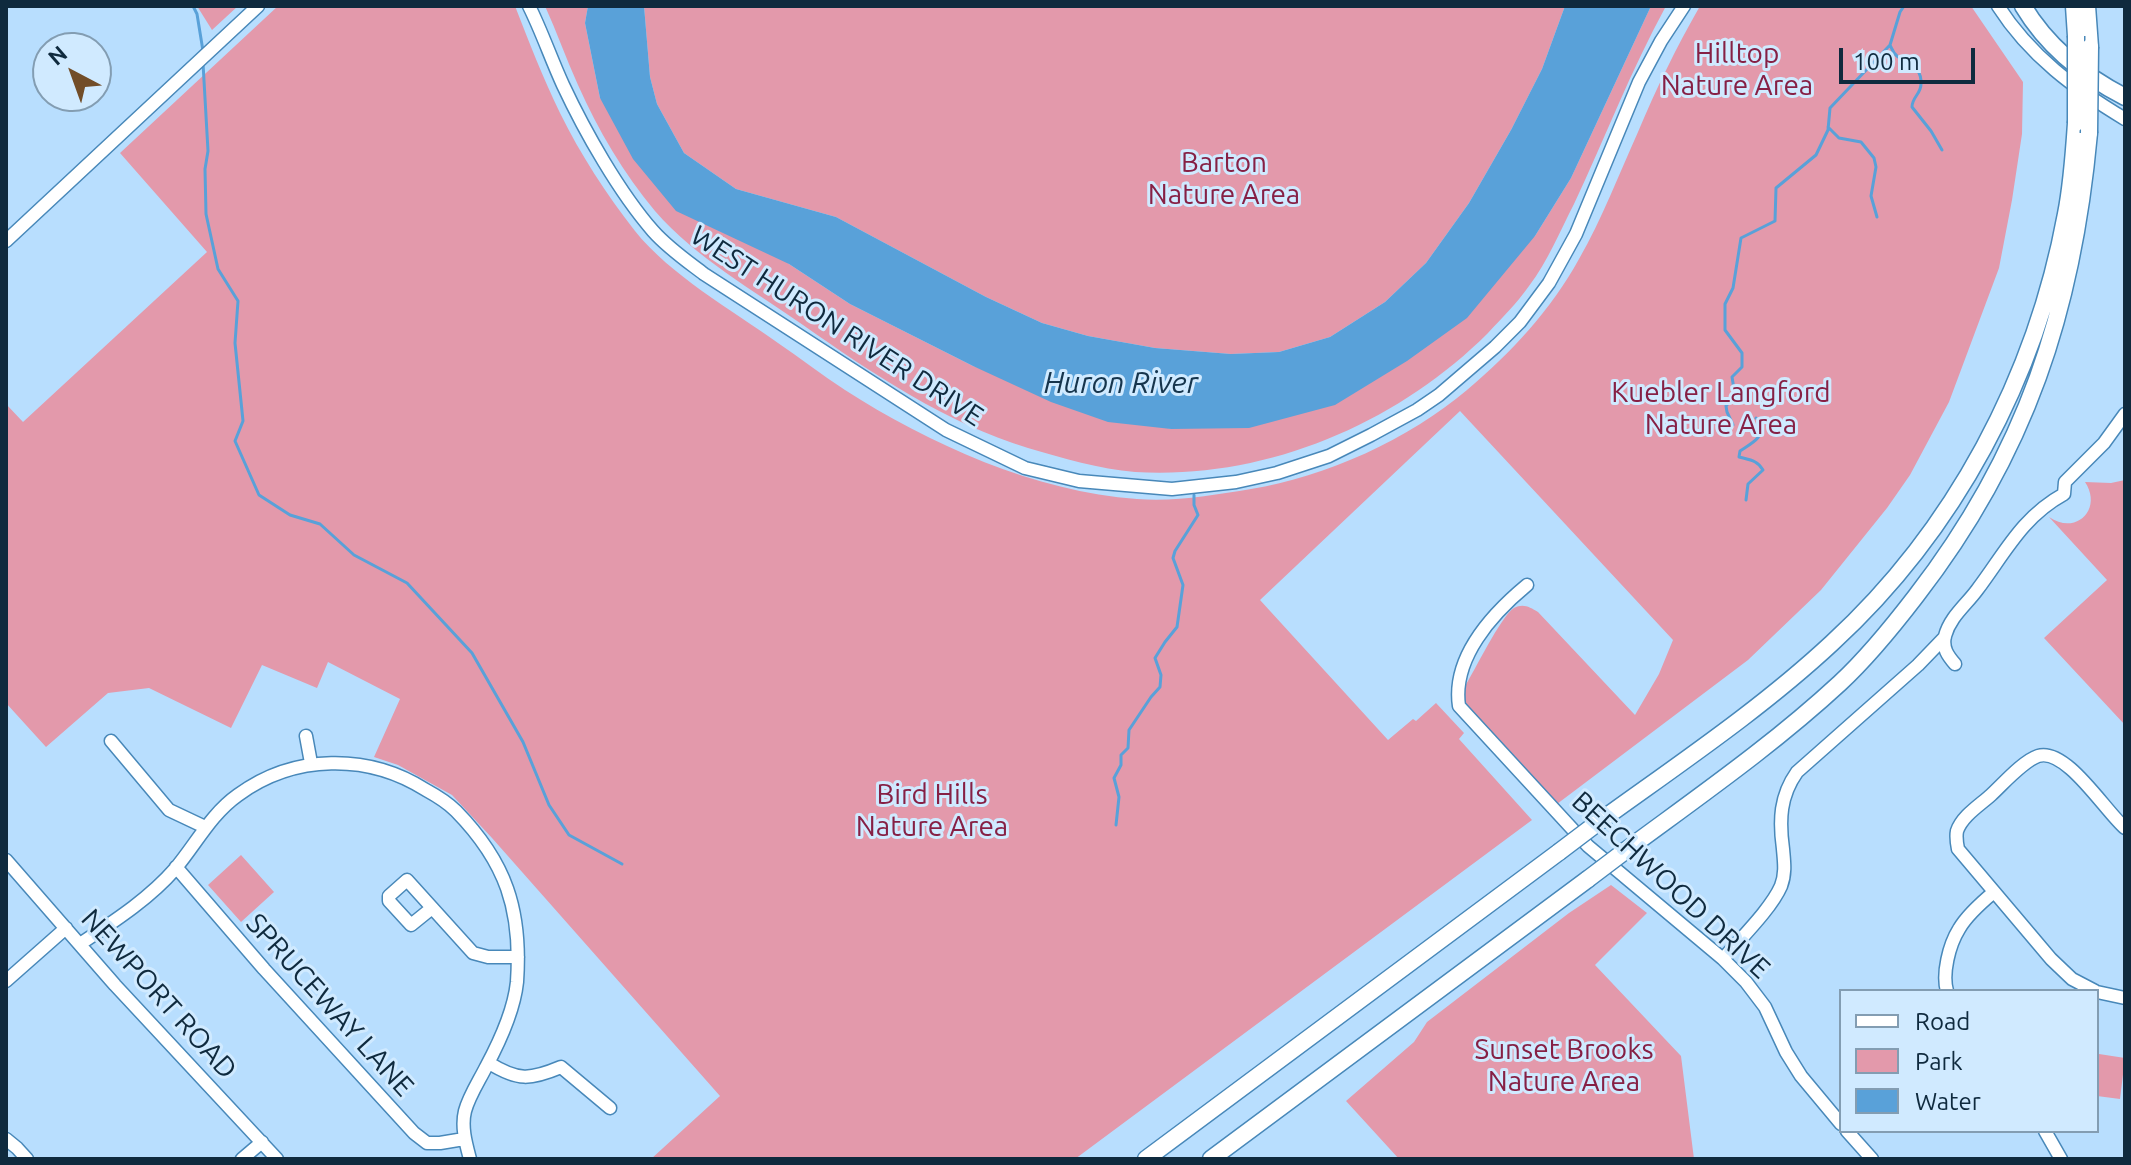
<!DOCTYPE html>
<style>
body{margin:0}
#map{position:relative;width:2131px;height:1165px;overflow:hidden;background:#b8defe;font-family:Ubuntu,sans-serif}
canvas{display:block}
.frame{position:absolute;inset:0;border:8px solid #0f2a3e;pointer-events:none}
.legend{position:absolute;left:1839px;top:989px;width:260px;height:144px;box-sizing:border-box;background:#d0eaff;border:2px solid #839db2;margin:0;padding:10px 14px;list-style:none;font-size:24px;color:#0f2a3e}
.legend li{display:flex;align-items:center;gap:16px;height:40px}
.legend b{width:40px;border:2px solid #839db2}
.north{position:absolute;left:32px;top:32px;width:80px;height:80px;box-sizing:border-box;background:#d0eaff;border:2px solid #839db2;border-radius:50%;rotate:319deg;font-size:22px;font-weight:700;line-height:32px;text-align:center;color:#0f2a3e}
.north::after{content:'';display:block;margin:auto;width:28px;height:36px;background:#724d28;clip-path:polygon(50% 0,100% 100%,50% 72%,0 100%)}
.scale{position:absolute;left:1839px;top:48px;width:136px;height:36px;box-sizing:border-box;border:4px solid #0f2a3e;border-top:0;padding-left:10px;font-size:24px;line-height:28px;white-space:nowrap;color:#0f2a3e;-webkit-text-stroke:6px #d0eaff;paint-order:stroke}
</style>
<div id="map">
<canvas width="2131" height="1165"></canvas>
<div class="frame"></div>
<ul class="legend">
<li><b style="height:10px;background:#fff"></b>Road</li>
<li><b style="height:22px;background:#e399ab"></b>Park</li>
<li><b style="height:22px;background:#59a1d9"></b>Water</li>
</ul>
<div class="north">N</div>
<div class="scale">100 m</div>
</div>
<script>
const context = document.querySelector('canvas').getContext('2d');
context.lineJoin = 'round';
function fillPath(path, color) { context.fillStyle = color; context.fill(path, 'evenodd'); }
function trace(path, color, width, dash) { context.strokeStyle = color; context.lineWidth = width; context.lineCap = dash ? 'butt' : 'round'; context.setLineDash(dash || []); context.stroke(path); }
function drawText(font, color, halo, rows, align = 'center') {
  context.font = font + ' Ubuntu,sans-serif'; context.lineWidth = 6; context.setLineDash([]); context.textBaseline = 'middle'; context.strokeStyle = halo; context.fillStyle = color; for (const [text, x, y, turn = 0] of rows) {
    context.save(); context.translate(x, y); context.rotate((+turn || 0) * Math.PI / 180); context.textAlign = isNaN(turn) ? turn : align; if (halo) context.strokeText(text, 0, 0); context.fillText(text, 0, 0); context.restore();
  }
}
fillPath(new Path2D(`
 M197,6H238L212,30Z
 M278,6H515C529,42 543,78 560,113C580,154 607,195 635,231C670,275 732,310 778,343C800,358 822,375 845,390C929,444 1036,492 1137,499C1175,502 1214,495 1251,489C1326,477 1409,439 1467,390C1511,353 1551,310 1579,259C1602,219 1619,174 1638,132C1656,89 1677,46 1700,6H1971L2023,82L2022,134L2012,200L1999,268L1949,402L1910,475L1887,508L1821,590L1748,660L1557,804L1465,702L1464,688C1474,672 1501,616 1514,608C1523,603 1530,607 1538,612L1635,715L1659,674L1673,640L1460,411L1260,600L1388,740L1413,719L1416,721L1436,703L1464,733L1459,739L1532,820L1075,1159H651L720,1096L492,838L452,795L398,765L374,757L400,699L328,662L317,688L262,665L231,728L149,688L108,693L46,747L6,703V404L23,422L207,252L120,153Z
 M545,6H588L585,23L600,98L789,264L850,304L973,366L1171,429L1535,236L1571,178L1651,6H1666C1631,70 1605,138 1574,204C1560,231 1548,261 1529,286C1517,303 1502,318 1488,333C1397,424 1265,480 1135,472C1100,469 1062,458 1028,448C946,423 873,374 803,325C753,290 696,258 655,211C624,174 598,130 578,85C566,59 557,32 545,6Z
 M644,6H1565L1542,69L1511,130L1469,203L1426,263L1385,302L1330,337L1279,352L1231,354L1155,348L1088,336L1042,323L986,297L836,217L736,189L684,153L657,104L650,77Z
 M2125,480V725L2044,638L2107,580L2049,517C2076,536 2103,509 2085,482L2111,483Z
 M241,855L274,892L241,922L208,885Z
 M1611,885L1647,913L1595,965L1681,1056L1694,1159H1399L1346,1101L1414,1042L1427,1022L1569,913Z
 M2099,1054L2125,1058L2120,1099L2097,1096Z`), '#e399ab');
fillPath(new Path2D(`
 M588,6H644L650,77L657,104L684,153L736,189L836,217L986,297L1042,323L1088,336L1155,348L1231,354L1279,352L1330,337L1385,302L1426,263L1469,203L1511,130L1542,69L1565,6H1651L1571,178L1535,236L1467,318L1407,361L1335,405L1249,428L1171,429L1108,422L1051,402L973,366L850,304L789,264L676,211L633,159L600,98L585,23Z`), '#59a1d9');
trace(new Path2D(`
 M193,6L197,14L203,51
 M1890,45C1892,49 1893,53 1897,56C1908,65 1922,66 1921,84C1921,94 1912,97 1912,107L1931,131L1942,150
 M203,63L208,151L205,169L206,214L218,269L238,301L235,343L243,421L235,441L259,495L290,515L320,524L354,555L407,583L472,653L523,742L549,805L569,835L622,864
 M1828,127L1839,138L1861,142L1874,158L1876,167L1871,196L1877,217
 M1733,425L1727,412L1726,406L1735,395L1732,377L1742,367V353L1725,330V304L1733,288L1741,238L1775,221L1776,188L1816,155L1828,130L1830,108L1890,45L1900,12L1904,6
 M1746,500L1748,484L1763,470C1757,460 1750,460 1739,457L1740,451C1752,443 1764,438 1762,422L1756,418
 M1116,825L1119,797L1114,778L1121,765V755L1128,748L1129,730L1151,697L1160,687L1161,675L1155,658L1165,642L1177,627L1183,585L1173,558L1175,551L1198,515L1194,505V495`), '#59a1d9', 3);
const minor = new Path2D(`
 M529,6C542,32 551,59 563,85C585,132 619,192 653,231C668,248 687,261 704,274L946,430L1025,468L1079,481L1172,489L1236,482L1277,473L1329,456L1371,435L1417,410L1439,395L1495,347L1520,322L1549,283L1576,234L1639,82L1661,41L1684,6
 M1998,6C2030,56 2075,89 2125,119
 M6,241L258,6
 M1527,585C1492,614 1452,658 1459,706L1588,846L1723,959L1746,982L1765,1007L1786,1052L1801,1076L1841,1124
 M1955,664C1948,656 1942,648 1945,636C1950,617 1966,605 1977,590C2005,553 2022,517 2064,494L2065,482L2104,443L2125,414
 M306,736L311,763
 M111,741L169,810L205,827
 M6,860L115,985L277,1159
 M176,867L264,969L414,1133L427,1143H440L464,1139
 M432,908L411,925L389,901V896L407,880L473,953L488,957H518
 M80,944C113,922 149,899 175,869C196,844 211,814 238,795C294,754 368,753 426,790C437,796 447,802 456,811C506,862 522,910 517,982C514,1011 500,1041 486,1067C479,1081 469,1096 465,1111C461,1127 466,1144 470,1159
 M1723,959C1740,939 1771,909 1781,886C1786,873 1784,861 1783,849C1779,820 1780,796 1797,772L1918,665L1945,637
 M6,981L66,928
 M1947,991C1942,974 1949,945 1959,929C1967,915 1982,902 1994,892
 M2095,991L2072,979L2051,959L1958,849C1957,844 1956,836 1957,831C1962,816 1980,805 1991,795C2003,784 2023,761 2038,756C2066,747 2105,811 2125,828
 M2097,992L2125,998
 M489,1063C518,1081 530,1080 561,1067L610,1108
 M1847,1131L1872,1159
 M2045,1131L2061,1159
 M6,1139L17,1148L27,1159
 M242,1159L262,1142`);
const highway = new Path2D(`
 M2023,6C2047,46 2084,76 2125,97
 M2074,6L2076,36
 M2087,6L2090,47
 M1596,824C1676,766 1760,710 1832,643C1955,530 2036,377 2066,214C2072,184 2074,153 2076,123
 M1625,851C1698,797 1773,745 1840,683C1868,657 1893,626 1916,596C2026,454 2073,310 2089,133
 M1146,1159L1559,852
 M1211,1159L1588,879`);
trace(minor, '#4888b9', 15);
trace(highway, '#4888b9', 19);
trace(minor, '#fff', 12);
trace(highway, '#fff', 16);
const highwayBridge = new Path2D(`
 M2076,36V123
 M2089,133L2090,47
 M1559,852L1596,824
 M1588,879L1625,851`);
trace(highwayBridge, '#4888b9', 19, []);
trace(highwayBridge, '#fff', 16);
drawText('28px', '#862045', '#d0eaff', [
 ["Hilltop",1737,54],
 ["Nature Area",1737,86],
 ["Barton",1224,163],
 ["Nature Area",1224,195],
 ["Kuebler Langford",1721,393],
 ["Nature Area",1721,425],
 ["Bird Hills",932,795],
 ["Nature Area",932,827],
 ["Sunset Brooks",1564,1050],
 ["Nature Area",1564,1082]
]);
drawText('28px', '#0f2a3e', '#d0eaff', [
 ["WEST HURON RIVER DRIVE",837,326,33],
 ["BEECHWOOD DRIVE",1671,885,43],
 ["NEWPORT ROAD",159,994,48],
 ["SPRUCEWAY LANE",330,1005,48]
]);
drawText('italic 30px', '#16354d', '#d0eaff', [
 ["Huron River",1121,383]
]);
</script>
